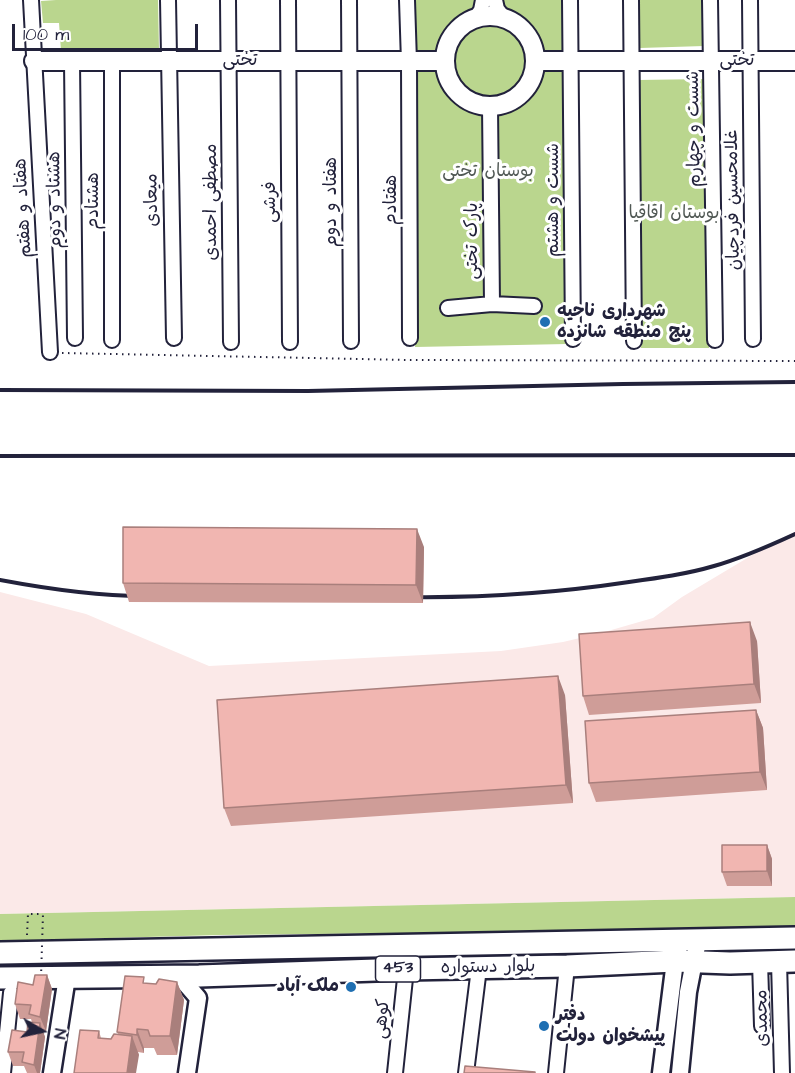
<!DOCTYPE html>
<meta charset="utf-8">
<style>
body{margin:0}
#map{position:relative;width:795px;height:1073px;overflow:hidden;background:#fff;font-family:"Architects Daughter",sans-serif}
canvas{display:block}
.north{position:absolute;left:12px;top:1001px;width:60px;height:60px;-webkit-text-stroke:4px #fff;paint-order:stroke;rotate:99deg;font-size:16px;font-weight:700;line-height:24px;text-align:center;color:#22223b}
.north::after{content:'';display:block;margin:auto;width:21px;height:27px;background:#22223b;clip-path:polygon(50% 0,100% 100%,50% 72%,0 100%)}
.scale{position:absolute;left:12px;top:24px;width:186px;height:27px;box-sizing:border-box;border:3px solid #22223b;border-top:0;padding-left:8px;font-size:18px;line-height:21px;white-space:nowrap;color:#22223b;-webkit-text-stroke:4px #fff;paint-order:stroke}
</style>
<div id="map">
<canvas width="795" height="1073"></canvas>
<div class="north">N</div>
<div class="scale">100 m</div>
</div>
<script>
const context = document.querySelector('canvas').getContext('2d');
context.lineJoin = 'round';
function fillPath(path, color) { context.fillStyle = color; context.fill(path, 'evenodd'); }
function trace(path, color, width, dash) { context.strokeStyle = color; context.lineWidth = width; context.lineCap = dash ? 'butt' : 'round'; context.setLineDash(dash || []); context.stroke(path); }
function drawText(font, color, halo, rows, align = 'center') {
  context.font = font + ' "Architects Daughter","Playpen Sans Arabic",sans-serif'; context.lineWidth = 6; context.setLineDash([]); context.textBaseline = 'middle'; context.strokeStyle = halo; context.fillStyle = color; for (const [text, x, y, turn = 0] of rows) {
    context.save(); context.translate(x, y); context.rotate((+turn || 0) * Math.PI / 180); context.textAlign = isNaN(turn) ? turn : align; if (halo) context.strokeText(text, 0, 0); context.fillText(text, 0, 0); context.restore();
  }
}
fillPath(new Path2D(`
 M795,532V897L0,914V592L86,614L209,666L501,651L563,642L601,633L653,618L682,597L769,545Z`), '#fbe9e8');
fillPath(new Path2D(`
 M56,0H158L159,50L61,51L59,23H43L41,1Z
 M410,0H562L567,344L415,347Z
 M638,0H703L704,46L640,48Z
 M706,79L709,348H641L638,80Z
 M795,897V929L219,935L0,941V914Z`), '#bad68e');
const minor = new Path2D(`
 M31,0L50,352
 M168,0L174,338
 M228,0L231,342
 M288,0L290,342
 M349,0L351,341
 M407,0L409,62L410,338
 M495,0L497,9L504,18
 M570,0L573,339
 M631,0L634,341
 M710,0L715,340
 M750,0L753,339
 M476,18L481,10L483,0
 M72,62L75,338
 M490,106L492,304
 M448,308L492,304L534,306
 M112,340V62
 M760,962L762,1026
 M779,962L782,1073
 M3,1073L11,993
 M395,1073L406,969
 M466,1073L479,968
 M556,1073L567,966`);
const tertiary = new Path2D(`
 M179,976L198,998L187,1073
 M52,1073L67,977
 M661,1073L675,961L678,950
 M680,1073L688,992L698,941`);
const secondary = new Path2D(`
 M445 61a45 45 0 1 1 90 0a45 45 0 1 1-90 0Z
 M34,61H445
 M535,61H795`);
const primary = new Path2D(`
 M0,953L795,938
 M0,978L199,976L406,969L567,966L675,961L730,963L795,961`);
trace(minor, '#22223b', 18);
trace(tertiary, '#22223b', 21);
trace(secondary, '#22223b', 22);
trace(primary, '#22223b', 26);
trace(new Path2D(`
 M62,353L410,360L795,361
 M27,935L28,914H43`), '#22223b', 2, [1.5, 4.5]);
trace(minor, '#fff', 14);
trace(tertiary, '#fff', 16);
trace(secondary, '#fff', 18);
trace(primary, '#fff', 21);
trace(new Path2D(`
 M0,390L308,391L623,384L795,382
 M0,456L795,455
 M0,580C48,589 94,596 143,596
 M407,597C481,598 556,593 629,582C658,578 687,574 714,566C742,558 769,546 795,534`), '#22223b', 4);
trace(new Path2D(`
 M41,977L43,914`), '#22223b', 2, [1.5, 4.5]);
fillPath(new Path2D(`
 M424,547L423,603L129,602L123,583Z
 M757,641L761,703L589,715L583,696Z
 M565,695L573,803L231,826L224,808Z
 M756,710L763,728L767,790L596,802L589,783Z
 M767,845L772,859V886H727L722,872Z
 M47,975L52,989L46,1031H43L45,1037L40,1073H27L24,1066H13L8,1052L27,1032L32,1022L31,1019H20L15,1004L33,985Z
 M177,982L184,1000L177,1055H157L154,1048H144V1053L138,1052L139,1055L74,1073L99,1031L101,1038L111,1039L118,1034L117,1032L146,984H156Z`), '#cf9d98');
fillPath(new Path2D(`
 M417,529L424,547L423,603L416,585Z
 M750,622L757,641L761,703L754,684Z
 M558,676L565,695L573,803L566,785Z
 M756,710L763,728L767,790L760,772Z
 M767,845L772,859V886L767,871Z
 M47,975L52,989L46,1031L40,1017Z
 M177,982L184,1000L177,1055L170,1036Z
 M40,1023L45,1037L40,1073H37L34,1065Z
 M137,1029L144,1048V1053L137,1035Z
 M132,1036L139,1055L136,1073H127Z`), '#a97f7c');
const building = new Path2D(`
 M123,527L417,529L416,585L123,583Z
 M750,622L754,684L583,696L579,634Z
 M558,676L566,785L224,808L217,700Z
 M756,710L760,772L589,783L585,721Z
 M722,845H767V871L722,872Z
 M35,975H47L40,1017L29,1014L31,1005L15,1004L18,982L33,985Z
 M125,976L144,977L143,983L156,984L159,979L177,982L170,1036H150L148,1030L137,1029V1035L117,1032Z
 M28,1022L40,1023L34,1065L22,1062L24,1052H8L12,1030L27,1032Z
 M80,1030L99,1031L98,1038L111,1039L114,1034L132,1036L127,1073H74Z
 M465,1066L535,1072V1073H464Z`);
fillPath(building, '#f1b6b1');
trace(building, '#a97f7c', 1.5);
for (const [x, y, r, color] of [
 [545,322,6,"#1f6fb2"],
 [351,987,6,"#1f6fb2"],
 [544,1026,6,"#1f6fb2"]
]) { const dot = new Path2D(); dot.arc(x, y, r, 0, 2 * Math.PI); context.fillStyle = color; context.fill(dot); trace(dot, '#fff', 2); }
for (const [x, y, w] of [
 [398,969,45]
]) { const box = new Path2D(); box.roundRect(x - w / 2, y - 13, w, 26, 4.5); context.fillStyle = '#fff'; context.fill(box); trace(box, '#22223b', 1.5); }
drawText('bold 16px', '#22223b', null, [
 ["453",398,969]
]);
drawText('18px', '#22223b', '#fff', [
 ["تختی",240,61],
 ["تختی",737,61],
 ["شست و چهارم",695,129,-91],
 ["هشتاد و دوم",56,200,-91],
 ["میعادی",153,200,-91],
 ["هفتادم",392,200,-90],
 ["شست و هشتم",554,200,-90],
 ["غلامحسین فردچیان",734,200,-91],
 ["هشتادم",94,201,-90],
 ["مصطفی احمدی",212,202,-90],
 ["فرشی",271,202,-90],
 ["هفتاد و دوم",332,202,-90],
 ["هفتاد و هفتم",24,208,-93],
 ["پارک تختی",473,241,-90],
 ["بلوار دستواره",488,968,-1],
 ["محمدی",763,1018,-91],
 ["کوهی",383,1019,-84]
]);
drawText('18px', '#505854', '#fff', [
 ["بوستان تختی",488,172],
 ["بوستان اقاقیا",674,214]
]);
drawText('bold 18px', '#22223b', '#fff', [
 ["شهرداری ناحیه",557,312],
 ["پنج منطقه شانزده",557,333],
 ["ملک آباد",339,987,"right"],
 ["دفتر",556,1016],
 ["پیشخوان دولت",556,1037]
], 'left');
</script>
